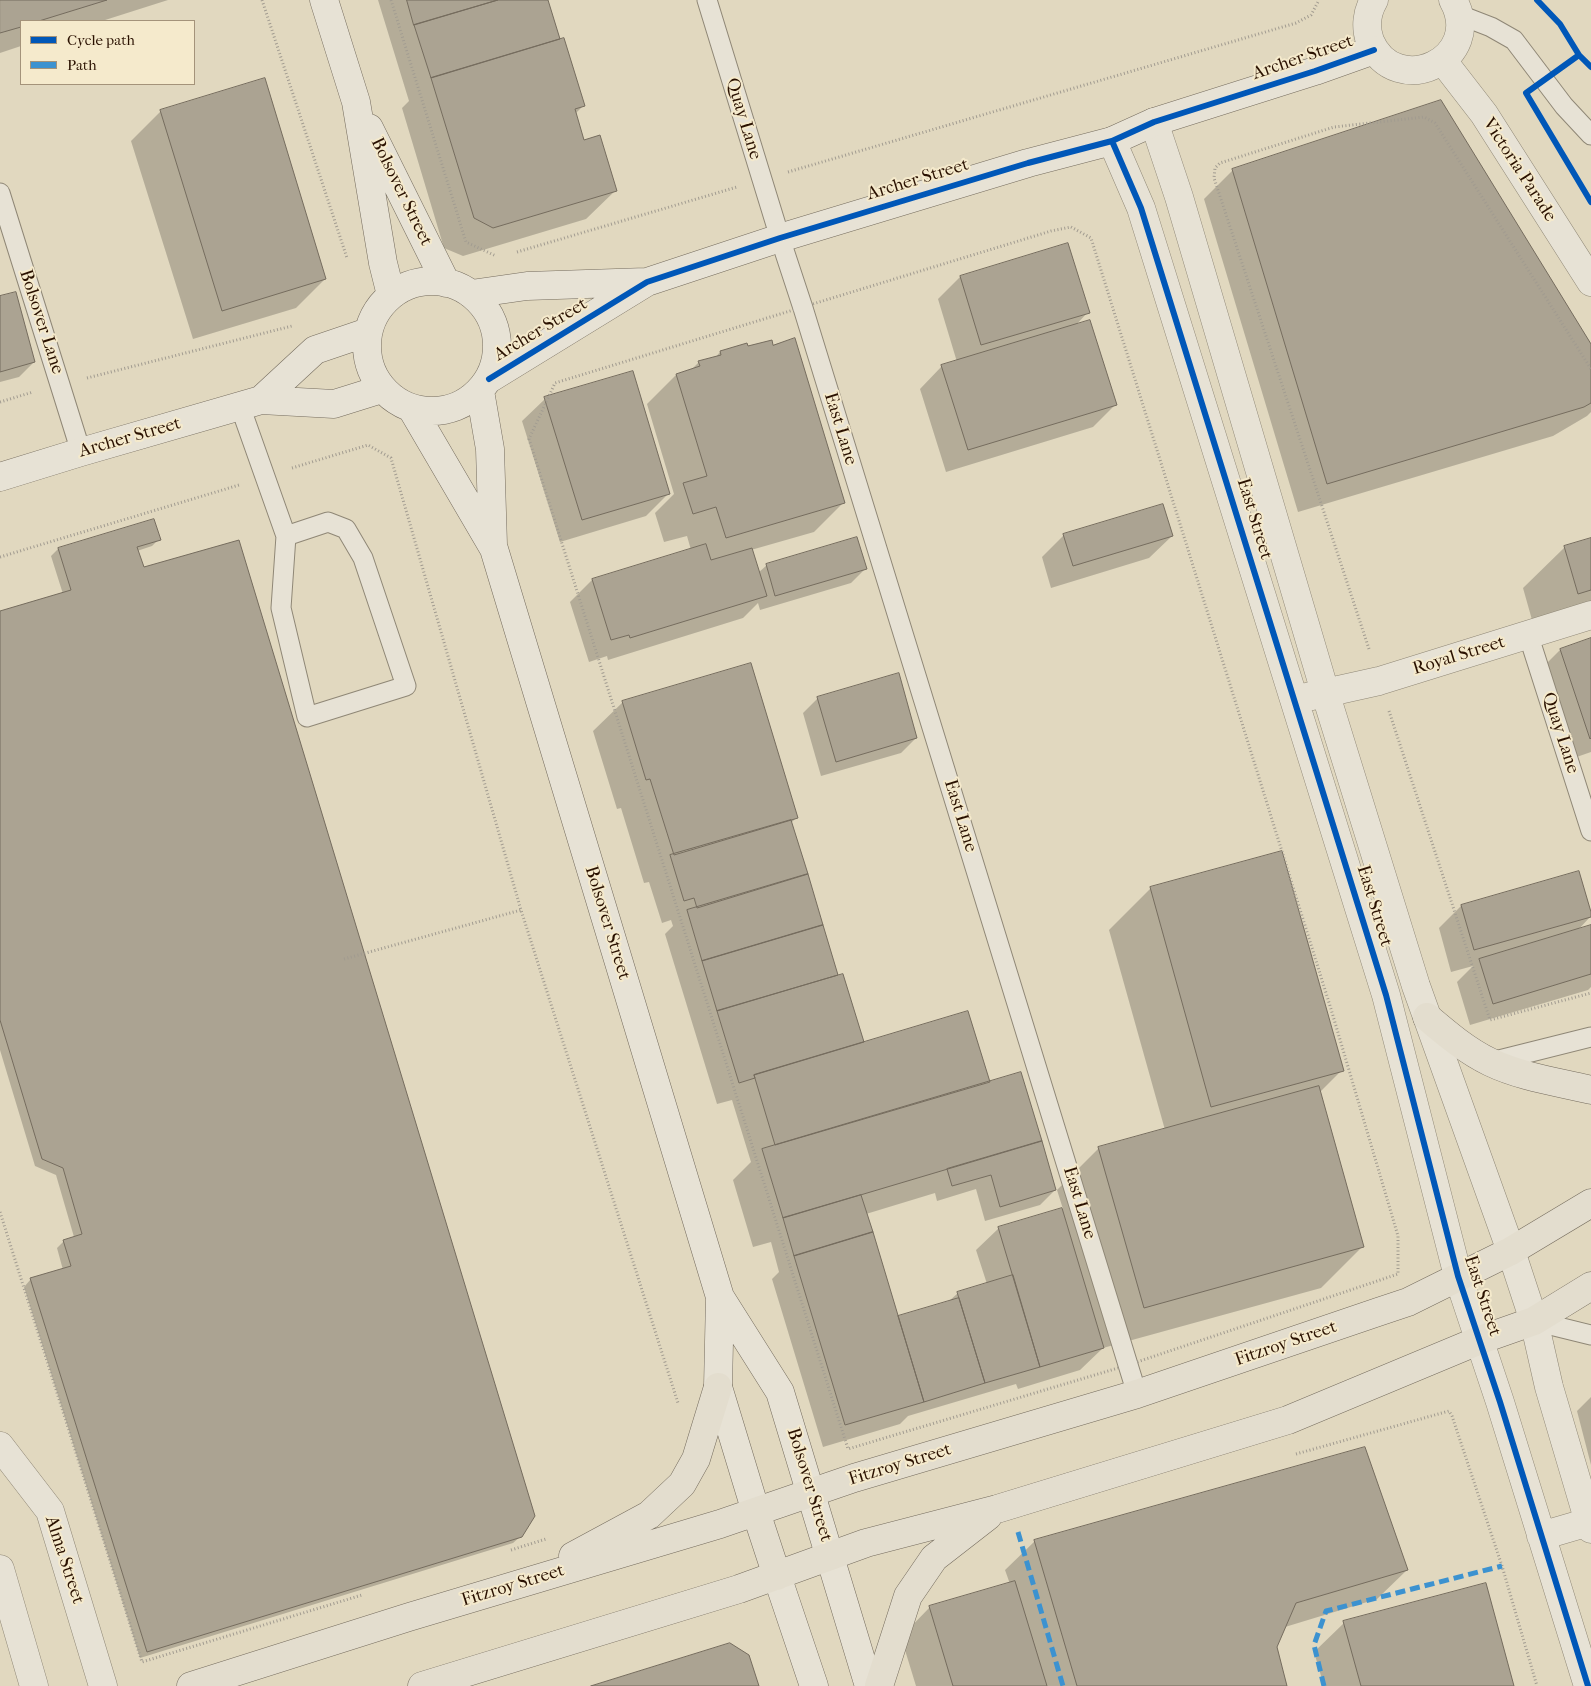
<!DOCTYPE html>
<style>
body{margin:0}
#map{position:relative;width:1591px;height:1686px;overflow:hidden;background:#e1d8bf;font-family:"IM FELL French Canon",serif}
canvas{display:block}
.legend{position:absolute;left:20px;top:20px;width:175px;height:65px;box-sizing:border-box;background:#f5eacc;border:1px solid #a4937a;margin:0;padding:6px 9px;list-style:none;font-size:15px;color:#2a1100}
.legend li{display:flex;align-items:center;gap:10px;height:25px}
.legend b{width:25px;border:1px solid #a4937a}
</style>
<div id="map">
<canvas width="1591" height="1686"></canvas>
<ul class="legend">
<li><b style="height:6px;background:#0057b8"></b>Cycle path</li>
<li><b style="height:6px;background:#3c92d0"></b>Path</li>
</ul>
</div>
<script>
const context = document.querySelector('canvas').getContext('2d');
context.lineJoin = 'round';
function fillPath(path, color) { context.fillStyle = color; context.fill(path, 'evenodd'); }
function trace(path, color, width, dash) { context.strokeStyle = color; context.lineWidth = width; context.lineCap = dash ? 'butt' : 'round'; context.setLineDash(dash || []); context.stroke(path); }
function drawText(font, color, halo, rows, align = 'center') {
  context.font = font + ' "IM FELL French Canon",serif'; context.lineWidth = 4; context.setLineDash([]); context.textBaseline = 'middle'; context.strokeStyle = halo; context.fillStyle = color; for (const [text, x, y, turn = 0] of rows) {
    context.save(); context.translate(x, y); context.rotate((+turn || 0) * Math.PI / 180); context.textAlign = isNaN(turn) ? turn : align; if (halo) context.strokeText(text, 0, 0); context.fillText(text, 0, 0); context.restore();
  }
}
fillPath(new Path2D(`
 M0,0H168L102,21H21V46L0,53Z
 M378,0H547L559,38L555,42L583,106L575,114L583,142L616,190L586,219L463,256L444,248L402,108L409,101Z
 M161,111L325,279L296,308L193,339L131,141Z
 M1233,170L1591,346V412L1587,416L1553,436L1298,512L1204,199Z
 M1067,244L1088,312L1075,326L1115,405L1093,427L946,472L920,389L942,366L957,362L938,299L960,277Z
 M0,297L34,362L19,377L0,382Z
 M747,345L844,502L814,532L751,550L758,573L767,565L866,568L851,583L760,610L758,603L743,618L608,660L607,656L589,662L570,602L592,580L691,550L687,536L664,542L655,513L674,494L647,404L676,375L690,371L699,362L715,358L720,352Z
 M545,399L669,493L646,516L560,542L522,421Z
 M1064,535L1172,536L1149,558L1051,588L1042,557Z
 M159,539L152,546L137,551L521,1536L513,1543L140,1658L24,1287L31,1279L63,1270L57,1248L64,1241L74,1237L56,1175L35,1166L0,1050V613L63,594L51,556L58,549Z
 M1591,539V619L1536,634L1523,588L1565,547Z
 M1591,639V752L1568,760L1538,672L1560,650Z
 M818,698L916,738L901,753L821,776L803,713Z
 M623,702L797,817L791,823L837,976L842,975L863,1044L989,1083L1055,1190L1040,1205L985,1221L976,1189L937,1201L935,1193L866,1214L897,1318L948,1302L958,1293L987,1284L976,1250L999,1228L1063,1209L1057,1190L1099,1148L1165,1130L1109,930L1151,888L1342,1070L1319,1093L1362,1247L1321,1288L1103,1348L1080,1370L1018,1389L1016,1384L908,1416L900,1424L823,1447L772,1279L779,1272L771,1242L753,1247L733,1180L751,1162L732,1100L717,1104L665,934L673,926L671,920L662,923L649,882L644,883L621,808L617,809L593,731Z
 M1461,906L1591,916L1577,931L1591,926V987L1588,990L1470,1025L1457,982L1473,966L1451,972L1439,928Z
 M1591,1397V1465L1577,1411Z
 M1035,1541L1407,1570L1377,1599L1285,1627L1276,1647L1286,1686H916L901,1637L930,1607L1010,1584L1005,1570Z
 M1344,1623L1513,1686H1324L1314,1652Z`), '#0003');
const building = new Path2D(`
 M0,0H107L39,21H21V27L0,33Z
 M407,0H498L414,25Z
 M498,0H548L560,39L431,78L414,25Z
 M564,38L585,106L575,109L584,140L600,135L617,191L493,228L474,218L431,78Z
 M265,78L326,279L222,311L160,110Z
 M1441,100L1591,344V403L1584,407L1327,484L1232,169Z
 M1068,243L1090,313L981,345L960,276Z
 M16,292L35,362L0,372V296Z
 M1090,320L1117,405L968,450L941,365Z
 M795,338L845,503L726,538L716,507L693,514L683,483L707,476L676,374L700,366L698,361L721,355L720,351L747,343L748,346L772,340L773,345Z
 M633,371L670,494L582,520L544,397Z
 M1163,504L1173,536L1073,566L1063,534Z
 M154,519L161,540L137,547L144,567L239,540L535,1516L522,1537L147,1652L30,1278L71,1266L63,1240L82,1234L63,1168L42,1159L0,1020V611L71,590L58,548Z
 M857,537L867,569L775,596L766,564Z
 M1591,538V590L1578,594L1564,546Z
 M706,544L711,560L752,548L767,596L630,638L629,635L611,640L592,579Z
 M1591,638V738L1590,739L1560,649Z
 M751,663L798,818L674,855L650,779L646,780L622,701Z
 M899,673L917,738L836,762L817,697Z
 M791,820L808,874L697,908L694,898L684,901L670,855Z
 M1282,851L1344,1071L1211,1107L1150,887Z
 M1579,871L1591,912V917L1474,950L1461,905Z
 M808,874L823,925L702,961L687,910Z
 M823,925L838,975L717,1011L702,961Z
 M1591,925V974L1493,1004L1479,959Z
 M843,974L864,1042L754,1075L755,1078L739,1083L717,1011Z
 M968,1011L990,1082L775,1145L754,1075Z
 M1021,1072L1042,1141L783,1218L762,1149Z
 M1319,1086L1364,1247L1144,1308L1098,1147Z
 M1042,1141L1056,1190L1000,1207L991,1175L952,1186L947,1169Z
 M861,1195L873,1232L794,1256L783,1218Z
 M1062,1208L1104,1348L1040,1367L998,1227Z
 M873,1232L924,1402L845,1425L794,1256Z
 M1013,1275L1040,1367L985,1383L957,1292Z
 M959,1298L985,1383L924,1402L898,1316Z
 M1365,1447L1408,1570L1296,1603L1277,1647L1287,1686H1077L1034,1540Z
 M1015,1581L1047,1686H953L929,1606Z
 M1486,1583L1514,1686H1361L1343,1621Z
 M730,1643L749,1655L759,1686H591Z`);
fillPath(building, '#aba392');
trace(building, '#756c5e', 1);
const lane = new Path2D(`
 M707,0L780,238L803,308L1137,1394
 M1460,15L1491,27L1514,40L1564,106L1591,135
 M0,193L81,452
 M240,406L286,536L281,608L307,717L406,686L363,558L346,529L328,522L286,536
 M1528,634L1591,831
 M1491,1062L1591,1037
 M1534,1321L1591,1335`);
const street = new Path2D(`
 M1374,0C1367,12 1365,27 1370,41C1396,101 1486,59 1453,0
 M1443,61L1484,114L1591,282
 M1154,122L1179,197L1325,692L1416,986L1511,1251L1534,1321L1549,1387L1591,1529
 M1112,141L1141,208L1386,995L1458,1276L1500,1402L1588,1686
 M1307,697L1379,681L1591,615
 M0,1446L50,1511L103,1686
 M1541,1536L1589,1522
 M0,1569L34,1686`);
const secondary = new Path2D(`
 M324,0L356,102L383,263L391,295
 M369,128L446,283
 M367 346a65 65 0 1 1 130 0a65 65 0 1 1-130 0Z
 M471,294L527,286L646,282
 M489,379L647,282L780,238L1028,163L1112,141L1154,122L1315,71L1374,50
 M480,391L490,449L493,545
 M261,400L315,350L368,332
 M412,409L494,549L720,1297L780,1392L869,1686
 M0,477L81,452L261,400L334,404L382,389
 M720,1297L718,1387L756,1512
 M777,1576L814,1686`);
const primary = new Path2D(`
 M1427,1017C1447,1034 1467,1051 1490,1062C1521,1077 1558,1082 1591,1090
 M756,1512L777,1576
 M573,1556L649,1515L682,1484L696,1459L718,1387
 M191,1686L409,1617L720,1524L854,1478L1137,1394L1378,1312L1408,1302L1511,1251L1591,1203
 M422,1686L739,1589L866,1543L997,1509L1288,1420L1480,1340L1534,1321L1591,1286
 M879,1686L908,1596L934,1558L988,1516`);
trace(lane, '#8f8776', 21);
trace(street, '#8f8776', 29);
trace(secondary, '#756c5e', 29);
trace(primary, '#756c5e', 29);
trace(new Path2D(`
 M262,0L347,258
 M391,0L466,242L496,256
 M788,172L1296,23L1311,15L1319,0
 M1071,227L1091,238L1331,1009L1398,1236V1274L1128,1365L848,1449L529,439L555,383L1051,231Z
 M517,252L737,187
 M87,378L292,326
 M0,402L33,392
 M292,468L368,445L391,458L521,910L678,1403
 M0,557L239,485
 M1369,649L1214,178L1215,168L1220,163L1334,127L1424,117L1435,123L1591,369
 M1389,711L1490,1020L1591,993
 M344,959L521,910
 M0,1212L142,1662L362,1595
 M1296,1454L1449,1411L1452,1416L1502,1566L1537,1686
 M511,1550L546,1539`), '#a19b90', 3, [1, 2.5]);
trace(lane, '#e7e2d5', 19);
trace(street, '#e7e2d5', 28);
trace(secondary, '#e7e2d5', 28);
trace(primary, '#e3ddce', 28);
trace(new Path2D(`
 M1018,1532L1063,1686
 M1324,1686L1314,1645L1326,1611L1502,1566`), '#3c92d0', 5, [10, 5]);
trace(new Path2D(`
 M1537,0L1560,24L1579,55L1591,67
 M1579,55L1526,93L1591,202
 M1112,141L1141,208L1386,995L1458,1276L1500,1402L1588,1686
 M489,379L647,282L780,238L1028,163L1112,141L1154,122L1315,71L1374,50`), '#0057b8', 6);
drawText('18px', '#2a1100', '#f5eacc', [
 ["Archer Street",1303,58,-19],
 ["Quay Lane",743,119,73],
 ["Victoria Parade",1519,170,57],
 ["Archer Street",918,180,-17],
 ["Bolsover Street",401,192,64],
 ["Bolsover Lane",41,322,72],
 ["Archer Street",541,330,-31],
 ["East Lane",840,429,73],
 ["Archer Street",130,438,-16],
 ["East Street",1254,519,73],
 ["Royal Street",1459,656,-17],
 ["Quay Lane",1560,733,72],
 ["East Lane",960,816,73],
 ["East Street",1374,906,73],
 ["Bolsover Street",607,923,73],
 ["East Lane",1079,1203,73],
 ["East Street",1482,1296,72],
 ["Fitzroy Street",1286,1344,-19],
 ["Fitzroy Street",900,1465,-17],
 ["Bolsover Street",809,1485,73],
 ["Alma Street",64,1560,72],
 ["Fitzroy Street",513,1586,-17]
]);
</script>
